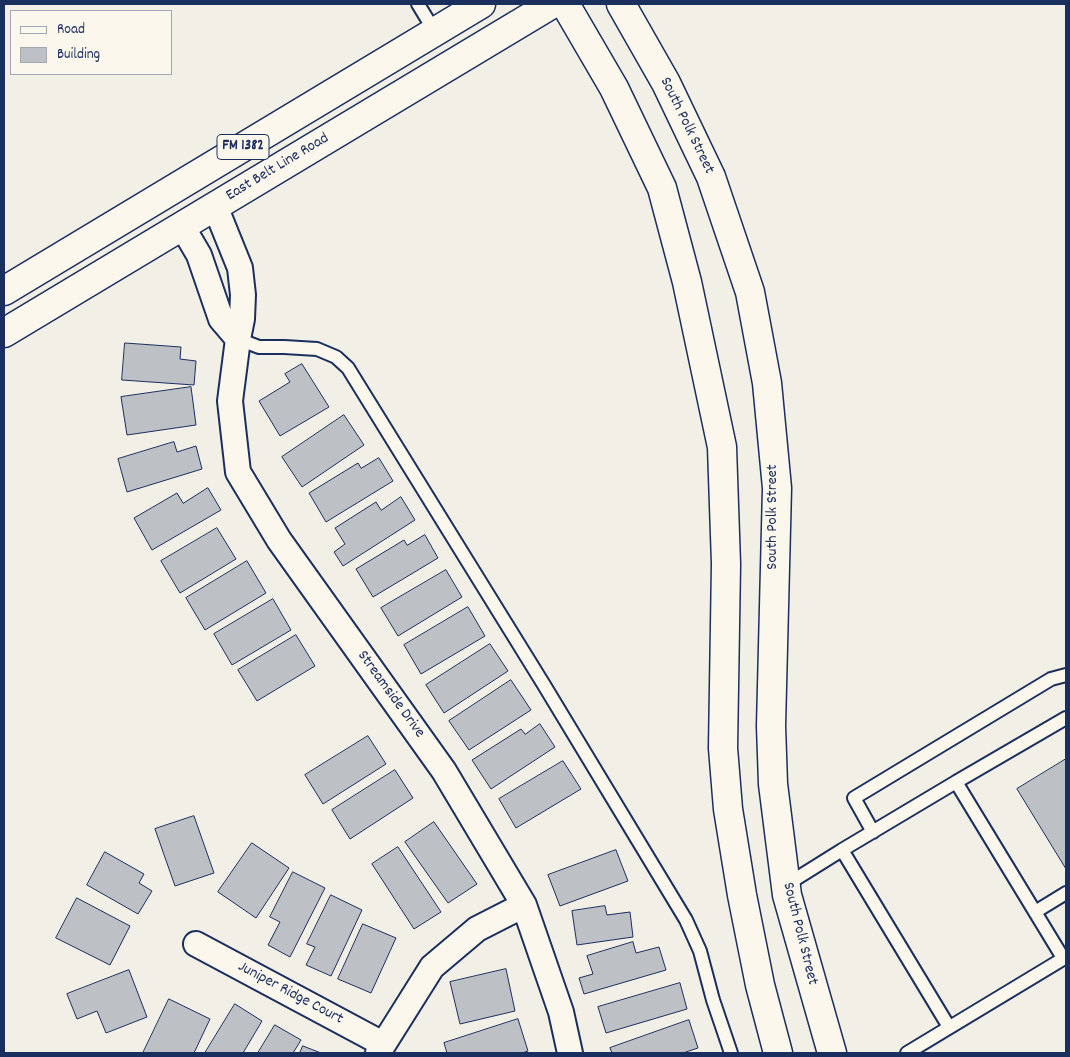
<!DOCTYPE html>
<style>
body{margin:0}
#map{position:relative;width:1070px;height:1057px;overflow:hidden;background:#f2efe6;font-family:Dekko,sans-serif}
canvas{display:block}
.frame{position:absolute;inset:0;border:5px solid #1b2f5e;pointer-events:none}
.legend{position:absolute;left:10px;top:10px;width:162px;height:65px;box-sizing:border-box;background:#fbf7ec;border:1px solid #a1a7b3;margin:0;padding:6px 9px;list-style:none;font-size:15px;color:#1b2f5e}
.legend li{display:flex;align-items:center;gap:10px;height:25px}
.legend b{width:25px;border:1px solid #a1a7b3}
</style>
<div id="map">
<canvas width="1070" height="1057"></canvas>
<div class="frame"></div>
<ul class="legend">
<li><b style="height:6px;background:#fbf7ec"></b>Road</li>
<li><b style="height:14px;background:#bdc0c4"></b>Building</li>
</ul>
</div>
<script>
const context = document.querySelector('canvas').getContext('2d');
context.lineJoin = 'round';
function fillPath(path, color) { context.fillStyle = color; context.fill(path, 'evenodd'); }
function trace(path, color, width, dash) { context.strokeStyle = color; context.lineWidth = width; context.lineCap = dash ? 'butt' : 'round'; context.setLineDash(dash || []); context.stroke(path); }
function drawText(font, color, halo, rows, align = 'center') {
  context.font = font + ' Dekko,sans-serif'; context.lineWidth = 4; context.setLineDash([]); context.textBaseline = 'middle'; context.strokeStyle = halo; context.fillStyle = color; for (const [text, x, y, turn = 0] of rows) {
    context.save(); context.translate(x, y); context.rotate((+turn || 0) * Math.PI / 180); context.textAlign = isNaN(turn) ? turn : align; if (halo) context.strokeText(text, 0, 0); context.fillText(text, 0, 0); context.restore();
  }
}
const building = new Path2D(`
 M125,343L181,347L180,359L196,361L194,385L122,380Z
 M302,364L329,407L280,436L259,401L290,382L285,374Z
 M191,387L196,425L127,435L121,397Z
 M344,415L364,445L302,487L282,457Z
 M174,442L177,452L196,446L202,469L127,492L118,459Z
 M379,458L393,481L326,522L309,493L358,463L361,468Z
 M208,488L221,510L152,550L134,518L177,493L183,503Z
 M401,497L415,520L343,566L334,552L345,544L335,528L376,502L381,510Z
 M217,528L236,559L180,593L161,561Z
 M425,535L438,558L373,597L356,569L404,540L407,545Z
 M247,561L266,593L205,630L186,598Z
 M446,570L462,597L398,636L381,608Z
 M273,599L291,630L232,665L214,634Z
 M468,607L485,636L421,674L404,645Z
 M296,635L315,666L257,701L238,670Z
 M490,644L508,671L444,713L426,685Z
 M511,680L531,710L469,750L449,721Z
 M540,724L555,747L491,789L472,760L521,729L525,734Z
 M368,736L386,764L323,804L305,775Z
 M1066,759V869L1017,789Z
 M563,761L581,789L516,828L499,799Z
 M395,770L413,798L350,839L332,810Z
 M194,816L214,873L175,886L155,829Z
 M434,822L477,884L448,903L405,842Z
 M252,843L289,868L256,918L218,892Z
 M398,847L441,912L414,929L372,864Z
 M616,850L628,881L560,906L548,875Z
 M105,852L144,874L139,883L152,891L138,914L87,885Z
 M293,872L325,888L290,957L268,945L280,922L270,917Z
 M331,895L362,910L331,976L306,965L315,947L307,944Z
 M77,898L130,926L110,965L56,938Z
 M605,906L607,915L630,912L633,937L577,945L572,911Z
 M363,924L396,938L371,993L338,979Z
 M633,942L636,953L659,947L666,970L584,994L579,978L593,974L587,956Z
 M506,969L515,1011L460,1024L450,982Z
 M129,970L147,1017L106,1033L97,1011L77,1019L67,994Z
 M680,983L687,1009L606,1033L598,1007Z
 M169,999L210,1019L194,1053H143Z
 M235,1004L262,1021L243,1053H205Z
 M518,1019L528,1051L522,1053H447L444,1043Z
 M689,1020L698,1048L683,1053H612L610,1048Z
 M275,1025L301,1040L293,1053H258Z
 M303,1046L321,1053H300Z`);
fillPath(building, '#bdc0c4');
trace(building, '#1b2f5e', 1);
const lane = new Path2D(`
 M418,4L435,32
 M238,339L259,347H284L317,349L336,357L348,368L544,685L686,920L700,951L713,1000L731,1053
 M956,782L1066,718
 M873,832L854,798L1051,679L1066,675
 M842,850L956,782L1063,958
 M786,885L842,850L949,1027
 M1035,912L1066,893
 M907,1053L1066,957`);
const street = new Path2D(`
 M215,206L240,268L243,295L242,319L238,339L230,401L238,472L279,540L444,771L524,905L561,1012L570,1053
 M182,226L199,255L221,319L238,339
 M196,944L383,1044
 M378,1053L432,967L477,929L524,905`);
const secondary = new Path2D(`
 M565,4L614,88L662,188L687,282L722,447L726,564L723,748L728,809L742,895L760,985L778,1053
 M621,4L666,83L711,177L750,292L767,383L777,488L771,726L773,784L787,895L832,1053`);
const primary = new Path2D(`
 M4,291L481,4
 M4,333L552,4`);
trace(lane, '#1b2f5e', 16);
trace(street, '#1b2f5e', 28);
trace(secondary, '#1b2f5e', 31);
trace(primary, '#1b2f5e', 31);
trace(lane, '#fbf7ec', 12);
trace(street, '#fbf7ec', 24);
trace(secondary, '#fbf7ec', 28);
trace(primary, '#fbf7ec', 28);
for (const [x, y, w] of [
 [243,147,52]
]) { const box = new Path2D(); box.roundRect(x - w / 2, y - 12.5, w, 25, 4); context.fillStyle = '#fbf7ec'; context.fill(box); trace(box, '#1b2f5e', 1); }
drawText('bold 15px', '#1b2f5e', null, [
 ["FM 1382",243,147]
]);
drawText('16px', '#1b2f5e', '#fbf7ec', [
 ["South Polk Street",686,126,64],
 ["East Belt Line Road",278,168,-31],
 ["South Polk Street",774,517,-90],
 ["Streamside Drive",390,695,54],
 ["South Polk Street",799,934,76],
 ["Juniper Ridge Court",290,994,28]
]);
</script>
